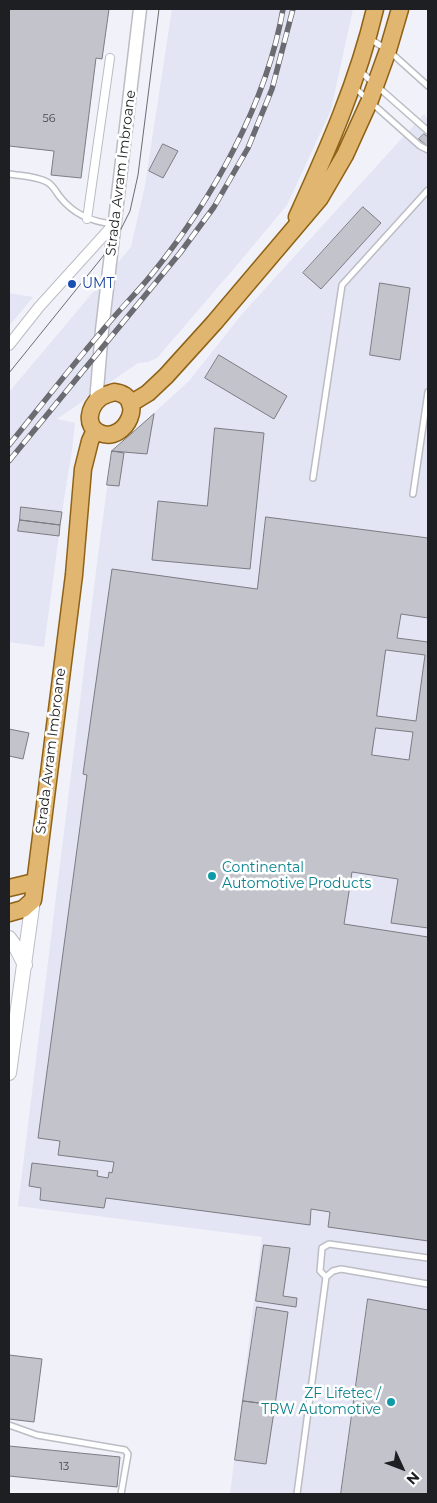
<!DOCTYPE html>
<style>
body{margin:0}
#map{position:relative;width:437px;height:1503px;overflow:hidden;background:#f0f1f9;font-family:Montserrat,sans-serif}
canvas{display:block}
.frame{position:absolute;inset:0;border:10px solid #1e1f22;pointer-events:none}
.north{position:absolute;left:377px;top:1443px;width:50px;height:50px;-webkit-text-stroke:4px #fff;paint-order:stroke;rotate:133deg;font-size:14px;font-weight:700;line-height:20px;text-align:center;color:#1e1f22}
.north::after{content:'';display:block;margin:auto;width:18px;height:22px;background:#1e1f22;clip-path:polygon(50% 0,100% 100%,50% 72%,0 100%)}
</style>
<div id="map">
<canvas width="437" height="1503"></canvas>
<div class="frame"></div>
<div class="north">N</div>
</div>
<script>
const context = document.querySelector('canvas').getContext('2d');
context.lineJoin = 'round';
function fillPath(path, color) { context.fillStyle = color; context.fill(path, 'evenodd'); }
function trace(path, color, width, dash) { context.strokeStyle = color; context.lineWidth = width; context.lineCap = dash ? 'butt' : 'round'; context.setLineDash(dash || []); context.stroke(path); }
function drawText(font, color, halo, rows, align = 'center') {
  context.font = font + ' Montserrat,sans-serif'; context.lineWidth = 5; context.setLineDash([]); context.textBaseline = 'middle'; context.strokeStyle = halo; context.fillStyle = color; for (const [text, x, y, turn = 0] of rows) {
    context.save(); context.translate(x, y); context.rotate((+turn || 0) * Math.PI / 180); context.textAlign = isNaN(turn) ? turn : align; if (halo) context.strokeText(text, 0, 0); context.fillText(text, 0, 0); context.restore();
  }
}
fillPath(new Path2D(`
 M172,9H353L331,110L287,205L237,265L157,358L148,362L138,363L57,419L75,423L72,450L62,512L44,647L9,642V392L131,247L145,185Z
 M424,114L428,119V1494H230L262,1237L18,1206L98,555L112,451L189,381L242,314Z
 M9,293L33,297L9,326Z`), '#e3e5f4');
const building = new Path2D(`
 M9,9H109L102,59L96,58L81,178L51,175L54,151L9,146Z
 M424,134L428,137V147L419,139Z
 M163,144L178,151L163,178L149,171Z
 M363,207L381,223L321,289L303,273Z
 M380,283L410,288L400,360L370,355Z
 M219,355L287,396L274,419L205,378Z
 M154,414L147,454L112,451Z
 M215,428L264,433L250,569L152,560L158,501L207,506Z
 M112,451L124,453L119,486L107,485Z
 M21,507L62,512L60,525L20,520Z
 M266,517L428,538V618L401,614L397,638L428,642V928L391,923L398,879L352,872L344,924L428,937V1241L328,1227L330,1212L311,1209L310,1225L106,1198L104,1208L40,1200L41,1188L29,1186L32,1163L98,1171L97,1176L108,1178L109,1172L112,1173L114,1162L58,1155L60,1141L38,1138L87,775L83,774L112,569L257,589ZM386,650L425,655L416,721L377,716ZM376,728L413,732L409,760L372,755Z
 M20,520L60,525L59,536L18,531Z
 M9,729L29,733L23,759L9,756Z
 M264,1245L290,1248L283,1296L297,1298L296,1307L256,1301Z
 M368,1299L428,1310V1494H341Z
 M257,1307L288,1312L275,1405L243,1401Z
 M9,1355L42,1359L34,1422L9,1419Z
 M243,1401L275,1405L266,1464L235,1460Z
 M9,1446L120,1457L117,1487L9,1476Z`);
fillPath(building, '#c3c4cb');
trace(building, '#7b7c83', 1);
const service = new Path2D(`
 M370,39L388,50L428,86
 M361,72L428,131
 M355,88L420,146L428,150
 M9,174C21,176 36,176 47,182C53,185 56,192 60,197C74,215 92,222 114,224
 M313,478L342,285L428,190
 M413,494L428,392
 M326,1277L320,1271L322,1248L329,1244L428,1258
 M9,1425L37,1435L125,1450L128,1454L121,1494
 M297,1494L326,1277L333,1271L341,1269L428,1284`);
const pedestrian = new Path2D(`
 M87,219L110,58`);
const minor = new Path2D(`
 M9,345L39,307L114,224`);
const tertiary = new Path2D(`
 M96,402L102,330L140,9`);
const secondary = new Path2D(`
 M9,938L17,949L25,965
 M9,1073L33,900`);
const primary = new Path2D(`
 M297,217C328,149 358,81 375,9
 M114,392C148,396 126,444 100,433C84,426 89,407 100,398C104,395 109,394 114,392Z
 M130,404L148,393L166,376L214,323L320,198L345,155L370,100L388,50L400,9
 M9,888L34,882
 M9,913L23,909L33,900L74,575L83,469L90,441L95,430`);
trace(service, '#bcbdc4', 8);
trace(pedestrian, '#bcbdc4', 10);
trace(minor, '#bcbdc4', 12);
trace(tertiary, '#bcbdc4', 15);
trace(secondary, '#bcbdc4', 16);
trace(primary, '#8f6216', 19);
trace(service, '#fff', 5);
trace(pedestrian, '#fff', 8);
trace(minor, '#fff', 10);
trace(tertiary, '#fff', 12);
trace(secondary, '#fff', 14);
trace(primary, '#e0b670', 16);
trace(new Path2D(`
 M9,373L104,255L119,233L130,211L138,175L159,9`), '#6b6c71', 1);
const rail = new Path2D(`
 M9,445C40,407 70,368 102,331C118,311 136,294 152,274C212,200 267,103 283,9
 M9,461L180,253L214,207L248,148L272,89L293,9`);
trace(rail, '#6b6c71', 5.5);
trace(rail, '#fff', 4, [11]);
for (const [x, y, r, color] of [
 [72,284,5,"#1a4fb4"],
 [212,876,5,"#0f9aa8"],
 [391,1402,5,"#0f9aa8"]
]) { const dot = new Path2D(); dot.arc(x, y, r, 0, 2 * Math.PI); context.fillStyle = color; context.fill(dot); trace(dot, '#fff', 2); }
drawText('11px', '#47484c', null, [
 ["56",49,119],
 ["13",64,1467]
]);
drawText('14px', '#1e1f22', '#fff', [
 ["Strada Avram Imbroane",121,173,-83],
 ["Strada Avram Imbroane",51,751,-83]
]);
drawText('14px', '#164399', '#fff', [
 ["UMT",82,284]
], 'left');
drawText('14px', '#0d838f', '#fff', [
 ["Continental",222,868],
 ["Automotive Products",222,884],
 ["ZF Lifetec /",381,1394,"right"],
 ["TRW Automotive",381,1410,"right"]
], 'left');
</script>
